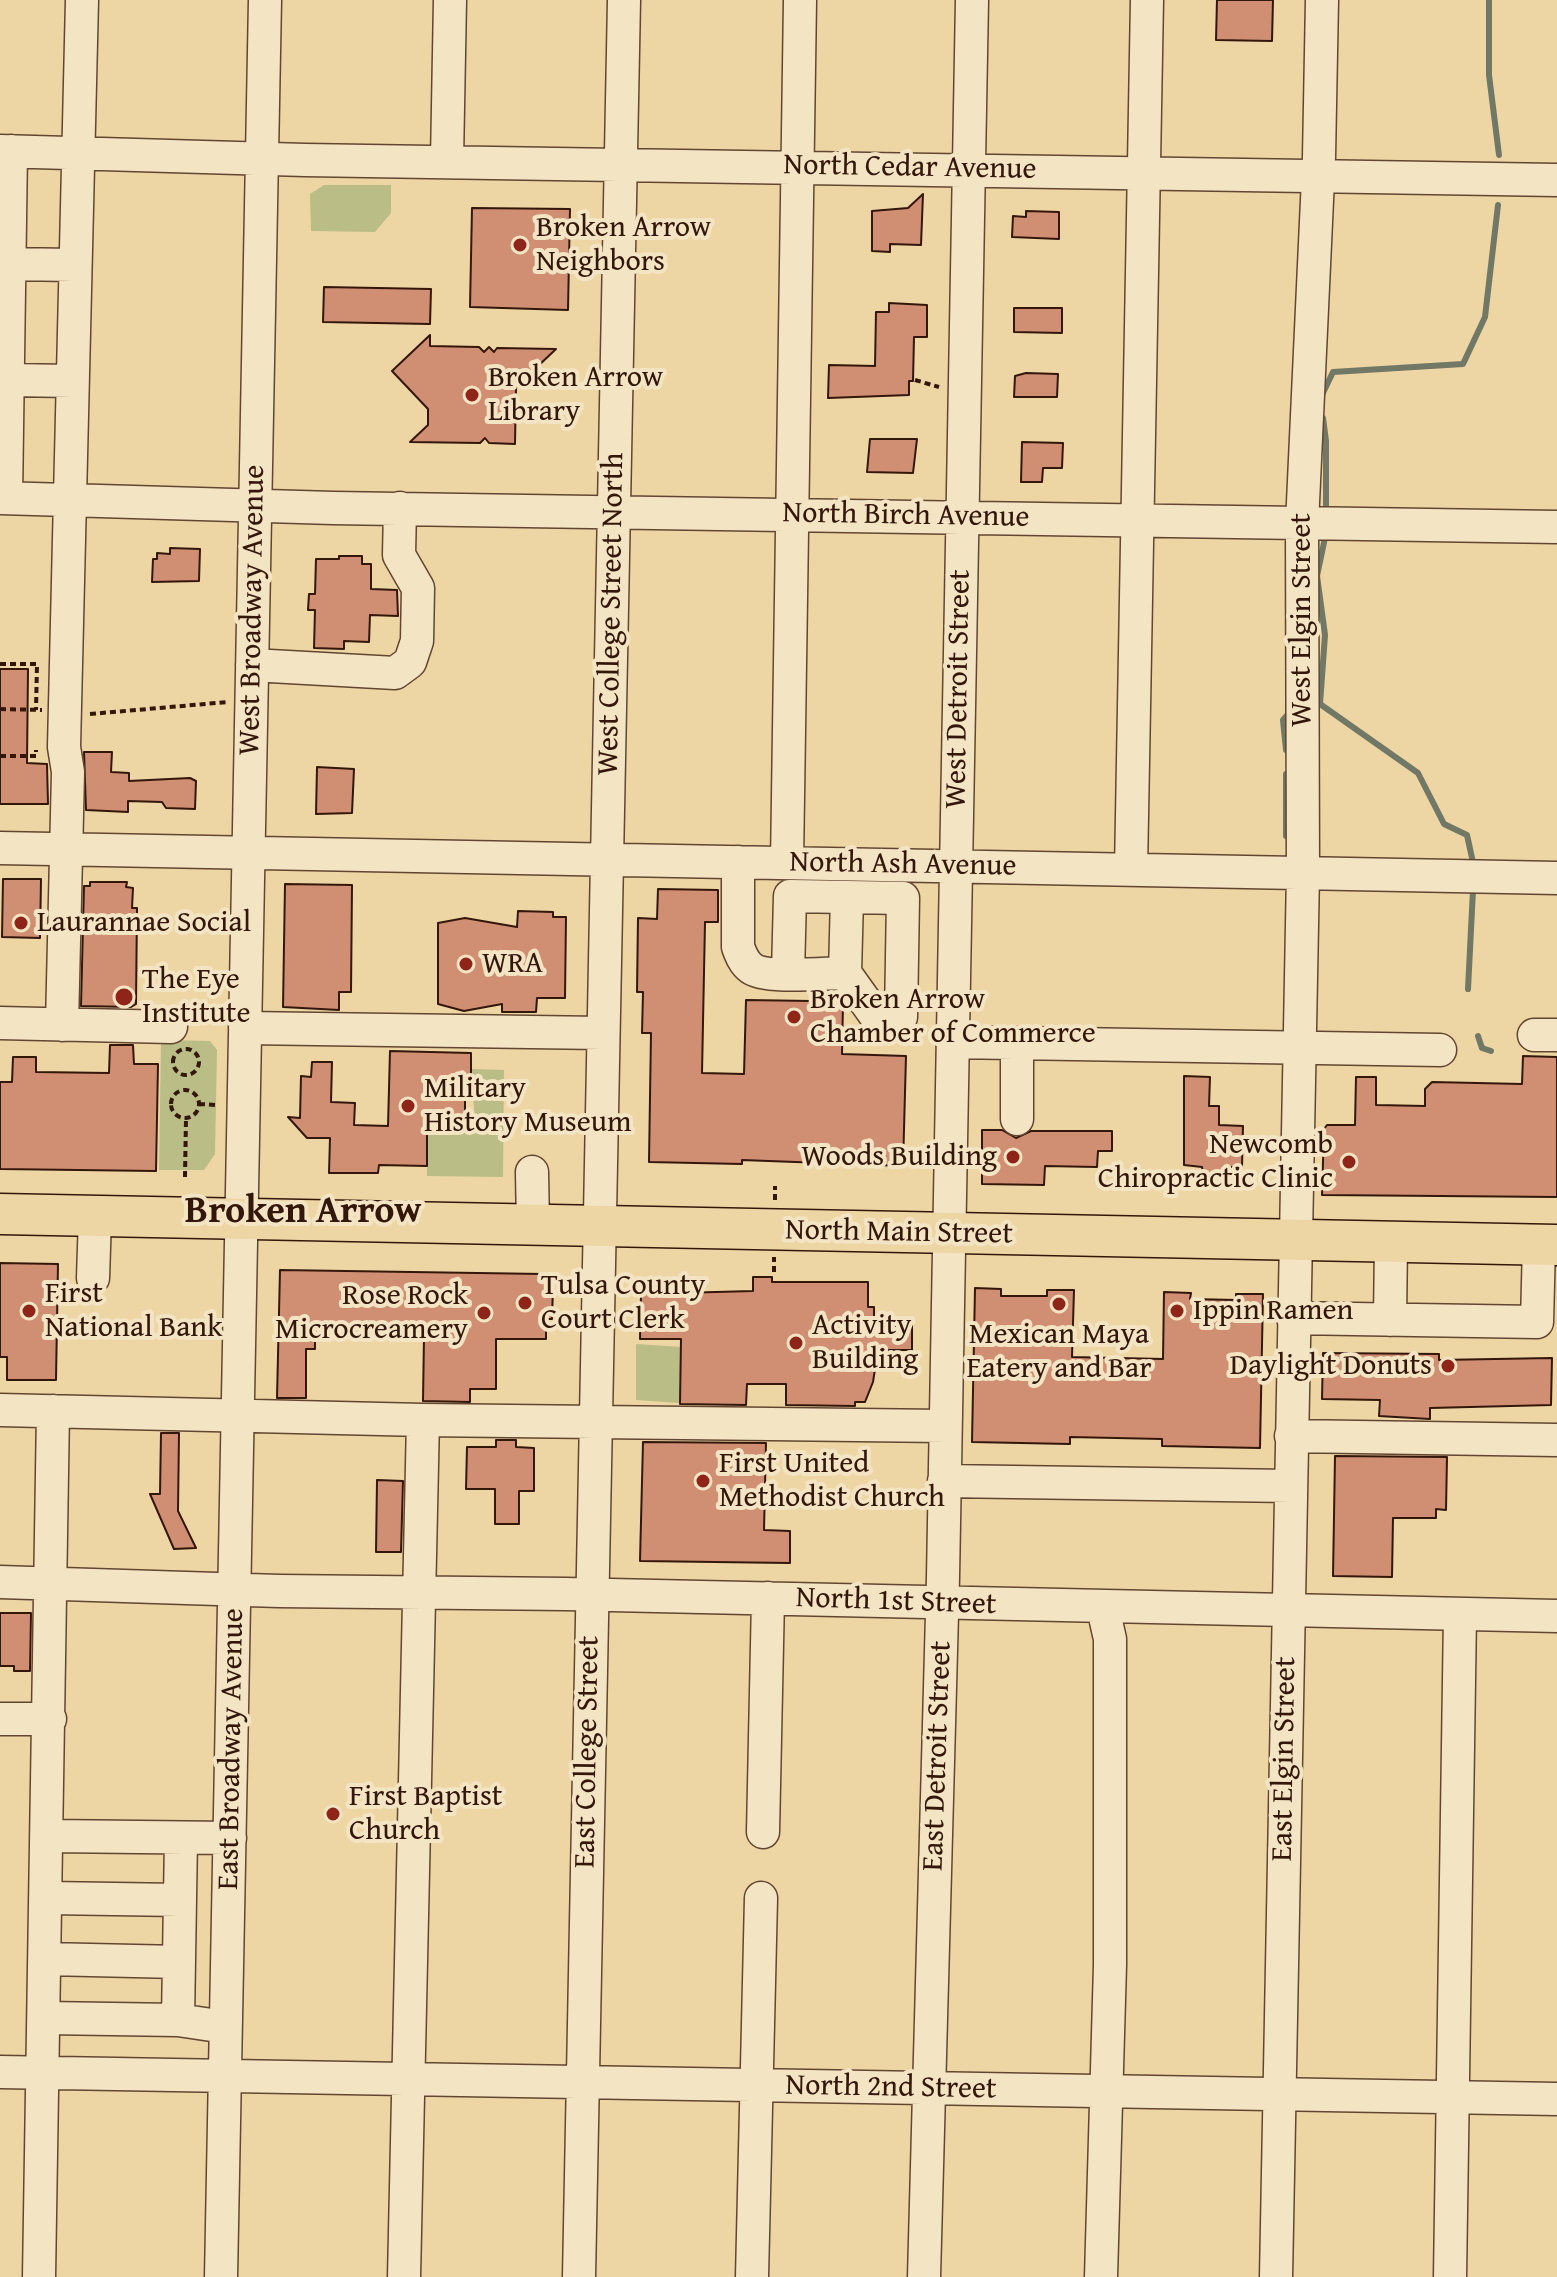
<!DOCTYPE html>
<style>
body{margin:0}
canvas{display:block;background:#edd5a4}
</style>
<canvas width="1557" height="2277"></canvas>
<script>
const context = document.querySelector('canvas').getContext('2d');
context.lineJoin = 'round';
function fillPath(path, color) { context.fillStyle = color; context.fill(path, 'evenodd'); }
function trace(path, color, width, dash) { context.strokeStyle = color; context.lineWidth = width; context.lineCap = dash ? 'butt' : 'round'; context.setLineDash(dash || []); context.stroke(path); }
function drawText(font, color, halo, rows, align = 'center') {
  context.font = font + ' "Gentium Book Plus",serif'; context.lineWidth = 8; context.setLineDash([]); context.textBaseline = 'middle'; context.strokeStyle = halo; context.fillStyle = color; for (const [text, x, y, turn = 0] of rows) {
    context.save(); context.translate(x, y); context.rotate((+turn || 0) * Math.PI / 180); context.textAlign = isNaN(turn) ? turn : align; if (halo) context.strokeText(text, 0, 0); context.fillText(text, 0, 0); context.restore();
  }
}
fillPath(new Path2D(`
 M324,185H391V213L375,232L311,231L310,194Z
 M161,1040L210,1041L217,1050L215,1154L204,1170H159Z
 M471,1069L504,1070L503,1177L427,1176V1119L475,1120Z
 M636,1344L681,1347L680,1403L636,1400Z`), '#babd85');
trace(new Path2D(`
 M1489,0V75L1499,155
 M1322,395L1333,372L1463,364L1485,317L1498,205
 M1323,418L1326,441V514
 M1326,533L1317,576L1325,635L1320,704L1418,773L1444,824L1467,835L1474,867
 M1286,750L1283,720L1290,712
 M1286,836V774
 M1468,989L1473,890
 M1478,1036L1482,1048L1491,1051`), '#717866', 6);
const building = new Path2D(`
 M1217,0H1273L1272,41L1216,40Z
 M923,194L921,245L890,244V252L872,251V211L908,208Z
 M472,208L570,209L568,310L470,307Z
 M1026,211L1059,212V239L1012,237L1013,216L1026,217Z
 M324,287L431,289L430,324L323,322Z
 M889,303L927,305V337H914L913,381H909V395L828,398L829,365L875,366L876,312H889Z
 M1014,308H1062V333L1014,332Z
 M430,335V346L479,347L484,352L489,347L494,352L497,348L556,349L516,387L515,444L489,443L485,438L480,443L410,442L428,425V409L392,371Z
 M1026,373L1058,374L1057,397H1014L1015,376Z
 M870,439H917L913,473L867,472Z
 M1022,442L1063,443L1062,468H1043L1042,482H1021Z
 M170,548L200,549L199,581L152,582L153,559H157V553L170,554Z
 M339,556H362V564H371V589L397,590L398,616L370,615L369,642L344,641V649L314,648L315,610H308L309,594H315L316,559H339Z
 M0,669H28L27,763L47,764L48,804H0Z
 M84,752H112L111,772L129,773V781L190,778L196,781L195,809L166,808L162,802L128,801V812L86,810Z
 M317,767L354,769L352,813L316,814Z
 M3,879H41L40,938L2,937Z
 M90,882H127L126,887L133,888L132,908H137L136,1004L131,1007L81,1006L84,886H90Z
 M285,884L352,885L351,992H339V1010L283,1007Z
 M658,889L718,890V922H705L702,1073L744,1074L746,1000L811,1001V993L835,992L843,1003L842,1054L906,1056L903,1166L742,1160V1164L649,1162L651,1033H642L643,992H637L638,918L657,919Z
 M518,911L553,912V917H566L565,998H537L536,1012H502V1004L464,1011L438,1004V923L465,918L517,927Z
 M110,1045H133L134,1064H158L156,1171L0,1169V1082H12L13,1057H36V1072L109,1073Z
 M390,1051L471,1053V1092H465V1119L427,1118V1166L379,1165L378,1173H329L330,1138H307L288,1117L300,1118L301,1076L311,1077L312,1062H332L331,1102L355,1103L354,1125L388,1126Z
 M1523,1056L1557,1057V1197L1322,1195L1324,1129L1327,1125H1355L1356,1077H1376V1105L1425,1106V1089L1432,1082L1522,1084Z
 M1184,1076L1210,1077L1209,1106H1219V1125L1243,1126L1242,1167H1223V1174L1203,1173L1202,1167L1184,1165Z
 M982,1130H1002L1016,1138L1031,1131H1112V1151H1098L1097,1167L1045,1166L1044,1185L982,1184Z
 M0,1263L58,1264L56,1380H7V1357H0Z
 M280,1270L543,1274L553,1287L552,1319H546V1339H496V1389H470V1402L423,1401L424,1336L351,1333H315V1349H306V1398H277Z
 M753,1277H772V1282H868V1307H874V1318H887L886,1326H912V1350H878L873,1382L865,1402H855V1406L786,1405V1384H747L746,1405L680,1404L681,1339H640L641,1294L753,1291Z
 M975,1288L1001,1289V1296H1047V1290H1074L1072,1357L1163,1359L1164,1292L1191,1293L1190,1299L1236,1300V1294H1263L1260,1448L1162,1446V1439L1070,1437V1444L972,1442Z
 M1323,1353L1439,1354V1360L1552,1358L1551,1405L1430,1408V1419L1379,1416L1380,1400L1322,1399Z
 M161,1433H179L178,1511L196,1548L174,1549L150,1494H160Z
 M496,1440H516V1447L534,1448V1491H519V1524H495V1489H466L467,1447H496Z
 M643,1442L766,1443L764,1530L790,1531V1563L640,1561Z
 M1335,1456L1447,1457L1446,1510L1436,1509V1518H1393L1392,1577L1333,1576Z
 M377,1480L403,1481L401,1552H376Z
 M0,1613H31L30,1671H14V1666H0Z`);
fillPath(building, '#d08f73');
trace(building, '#34170b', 2);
const minor = new Path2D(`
 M0,151L305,160L1557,180
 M447,160L450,0
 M9,264L74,265
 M8,380L72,381
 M0,498L333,508L1557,527
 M6,498L11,151
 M252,665L395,673L410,662L417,641L418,588L399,555L400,508
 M0,848L1557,878
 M738,862V947C741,955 744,963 751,968C765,979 825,973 845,973L875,1015L901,1017L903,898L790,896L788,973
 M787,863L800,0
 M1131,870L1147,0
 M845,973L847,897
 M0,1023L171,1027
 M62,1025L68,772L64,747L82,0
 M245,1028L602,1033
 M1534,1035H1557
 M952,1042L1440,1050
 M1017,1043V1119
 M532,1172L533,1226
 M93,1278L95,1217
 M1293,1318L1537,1322L1539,1244
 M1390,1320L1391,1242
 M0,1410L423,1420L944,1426
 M1291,1436L1557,1440
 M944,1481L1290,1486
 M0,1582L279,1591L566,1594L1557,1616
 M0,1719H50
 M763,1832L768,1598
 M49,1836L230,1838
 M48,1898L180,1900
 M46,1959L179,1962
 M45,2018L178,2020L225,2027
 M178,2020L181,1838
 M0,2072L1557,2099
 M39,2277L53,1411
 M221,2277L265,0
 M404,2277L423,1420
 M579,2277L624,0
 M752,2277L761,1898
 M924,2277L943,1577L972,0
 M1101,2277L1110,1965V1639L1103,1608
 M1276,2277L1303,873L1302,524L1319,157L1322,0
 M1450,2277L1460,1614`);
const major = new Path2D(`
 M0,1214L1557,1245`);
trace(minor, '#624631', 35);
trace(major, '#34170b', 43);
trace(new Path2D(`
 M915,380L939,387
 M0,664H37L36,710
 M0,709L42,710
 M90,714L228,702
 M0,756H36V750
 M173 1062a13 13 0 1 1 26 0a13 13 0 1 1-26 0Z
 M171 1104a14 14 0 1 1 28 0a14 14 0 1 1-28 0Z
 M199,1104L217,1105
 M185,1177L186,1118
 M775,1200V1186
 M774,1272V1257`), '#34170b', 4, [6, 4]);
trace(minor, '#f3e4c4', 32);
trace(major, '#edd5a4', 40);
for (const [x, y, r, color] of [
 [520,245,8,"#8f2418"],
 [472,395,8,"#8f2418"],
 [21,923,8,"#8f2418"],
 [466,964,8,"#8f2418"],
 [124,997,10,"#8f2418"],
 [794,1017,8,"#8f2418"],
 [408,1106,8,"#8f2418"],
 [1013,1157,8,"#8f2418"],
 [1349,1162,8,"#8f2418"],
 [525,1303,8,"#8f2418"],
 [1059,1304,8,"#8f2418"],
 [29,1311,8,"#8f2418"],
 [1177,1311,8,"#8f2418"],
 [484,1313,8,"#8f2418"],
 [796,1343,8,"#8f2418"],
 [1448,1366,8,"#8f2418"],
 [703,1481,8,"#8f2418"],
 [333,1814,8,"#8f2418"]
]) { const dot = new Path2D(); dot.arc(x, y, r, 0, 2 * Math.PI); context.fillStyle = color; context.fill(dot); trace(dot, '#f3e4c4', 3); }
drawText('30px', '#34170b', '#f3e4c4', [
 ["North Cedar Avenue",910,168,1],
 ["North Birch Avenue",906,516,1],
 ["West Broadway Avenue",253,610,-89],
 ["West College Street North",612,614,-89],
 ["West Elgin Street",1302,620,-90],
 ["West Detroit Street",959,689,-89],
 ["North Ash Avenue",903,865,1],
 ["North Main Street",899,1233,1],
 ["North 1st Street",896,1602,2],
 ["East Broadway Avenue",232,1749,-89],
 ["East College Street",588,1752,-89],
 ["East Detroit Street",938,1756,-88],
 ["East Elgin Street",1285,1759,-89],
 ["North 2nd Street",891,2088,1]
]);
drawText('30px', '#34170b', '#f3e4c4', [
 ["Broken Arrow",536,228],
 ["Neighbors",536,262],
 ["Broken Arrow",488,378],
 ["Library",488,412],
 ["Laurannae Social",37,923],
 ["WRA",482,964],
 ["The Eye",142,980],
 ["Institute",142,1014],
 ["Broken Arrow",810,1000],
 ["Chamber of Commerce",810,1034],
 ["Military",424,1089],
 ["History Museum",424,1123],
 ["Newcomb",1333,1145,"right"],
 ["Chiropractic Clinic",1333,1179,"right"],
 ["Woods Building",997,1157,"right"],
 ["Tulsa County",541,1286],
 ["Court Clerk",541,1320],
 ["First",45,1294],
 ["National Bank",45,1328],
 ["Rose Rock",468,1296,"right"],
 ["Microcreamery",468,1330,"right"],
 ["Ippin Ramen",1193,1311],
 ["Activity",812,1326],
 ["Building",812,1360],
 ["Mexican Maya",1059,1335,"center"],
 ["Eatery and Bar",1059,1369,"center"],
 ["Daylight Donuts",1432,1366,"right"],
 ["First United",719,1464],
 ["Methodist Church",719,1498],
 ["First Baptist",349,1797],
 ["Church",349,1831]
], 'left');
drawText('bold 38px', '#34170b', '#f3e4c4', [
 ["Broken Arrow",303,1212]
]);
</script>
